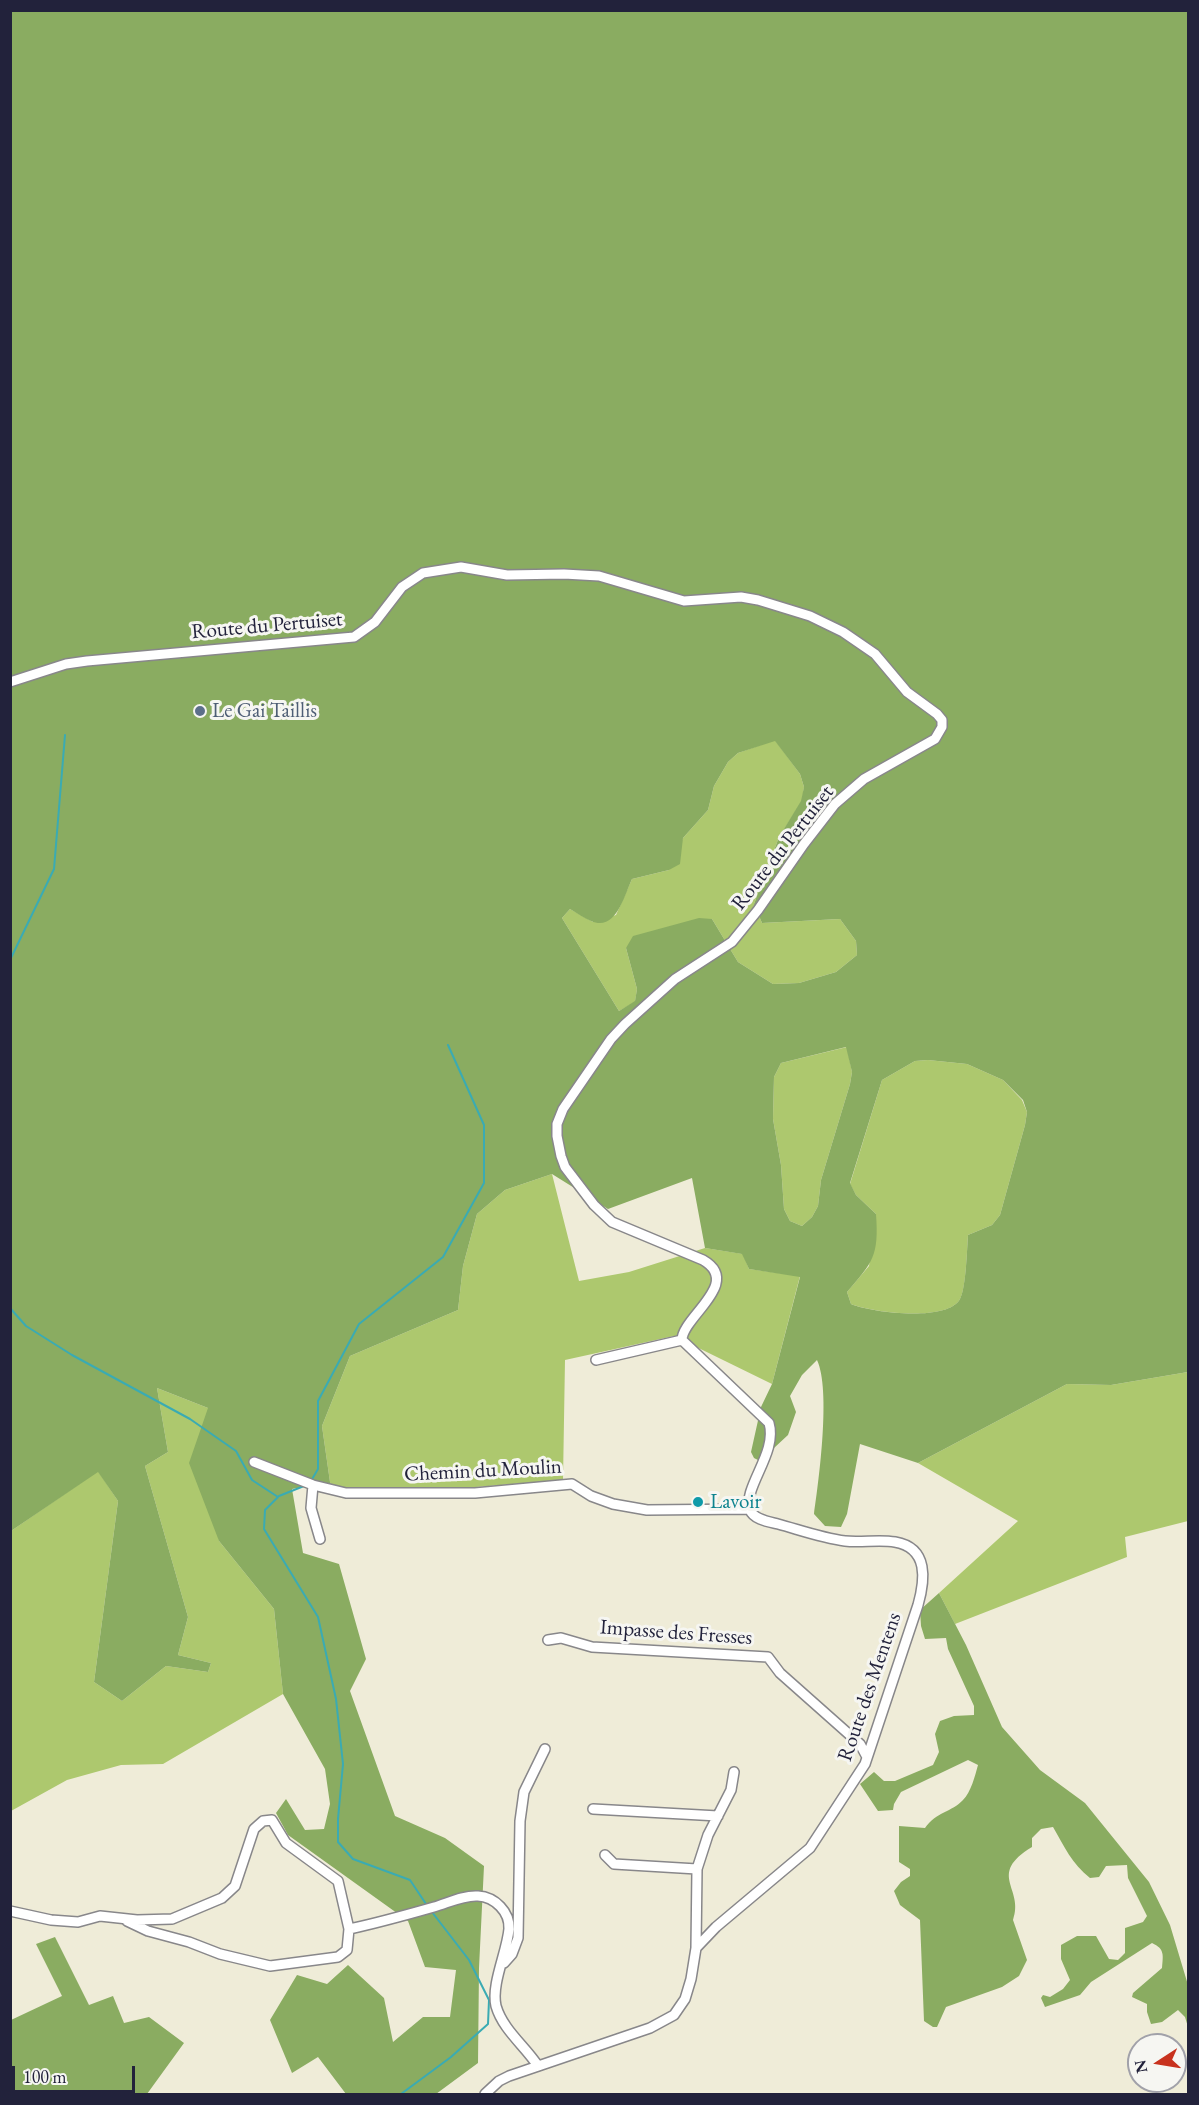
<!DOCTYPE html>
<style>
body{margin:0}
#map{position:relative;width:1199px;height:2105px;overflow:hidden;background:#efecd8;font-family:"EB Garamond",serif}
canvas{display:block}
.frame{position:absolute;inset:0;border:12px solid #22223b;pointer-events:none}
.north{position:absolute;left:1127px;top:2033px;width:60px;height:60px;box-sizing:border-box;background:#f6f6f2;border:2px solid #a1a1a9;border-radius:50%;rotate:258deg;font-size:16px;font-weight:700;line-height:24px;text-align:center;color:#22223b}
.north::after{content:'';display:block;margin:auto;width:21px;height:27px;background:#c8321e;clip-path:polygon(50% 0,100% 100%,50% 72%,0 100%)}
.scale{position:absolute;left:12px;top:2066px;width:123px;height:27px;box-sizing:border-box;border:3px solid #22223b;border-top:0;padding-left:8px;font-size:18px;line-height:21px;white-space:nowrap;color:#22223b;-webkit-text-stroke:4px #f6f6f2;paint-order:stroke}
</style>
<div id="map">
<canvas width="1199" height="2105"></canvas>
<div class="frame"></div>
<div class="north">N</div>
<div class="scale">100 m</div>
</div>
<script>
const context = document.querySelector('canvas').getContext('2d');
context.lineJoin = 'round';
function fillPath(path, color) { context.fillStyle = color; context.fill(path, 'evenodd'); }
function trace(path, color, width, dash) { context.strokeStyle = color; context.lineWidth = width; context.lineCap = dash ? 'butt' : 'round'; context.setLineDash(dash || []); context.stroke(path); }
function drawText(font, color, halo, rows, align = 'center') {
  context.font = font + ' "EB Garamond",serif'; context.lineWidth = 6; context.setLineDash([]); context.textBaseline = 'middle'; context.strokeStyle = halo; context.fillStyle = color; for (const [text, x, y, turn = 0] of rows) {
    context.save(); context.translate(x, y); context.rotate((+turn || 0) * Math.PI / 180); context.textAlign = isNaN(turn) ? turn : align; if (halo) context.strokeText(text, 0, 0); context.fillText(text, 0, 0); context.restore();
  }
}
fillPath(new Path2D(`
 M775,740L800,774L804,787L802,801L779,837L754,904L762,923L840,919L856,941L857,955L836,972L799,983L773,984L738,962L712,919L626,948L637,989L635,1002L619,1011L562,918L570,909L593,922L616,915L632,879L669,870L683,838L708,810L714,786L728,762L738,753Z
 M847,1047L852,1072L850,1084L821,1180L818,1206L812,1217L802,1226L790,1221L784,1209L781,1165L773,1119L774,1077L781,1063Z
 M928,1060L967,1064L1003,1080L1022,1100L1027,1112L1025,1125L1000,1215L992,1225L968,1235C967,1249 966,1289 960,1299C948,1322 873,1313 851,1304L847,1292L869,1266L876,1214L856,1195L850,1184L882,1080L915,1061Z
 M552,1174L579,1281L629,1272L705,1248L743,1254L749,1269L800,1276L772,1384L674,1336L565,1360L563,1480L476,1487L331,1489L322,1426L350,1356L458,1310L463,1266L477,1214L505,1190Z
 M1188,1372V1521L1125,1537L1127,1557L955,1624L939,1593L1018,1521L918,1463L1067,1384L1111,1385Z
 M157,1388L208,1408L219,1541L274,1609L283,1694L163,1764L121,1765L67,1780L11,1811V1531L98,1471L118,1501L94,1682L122,1701L166,1666L208,1672L211,1663L178,1655L188,1617L145,1466L168,1452Z`), '#adc86e');
fillPath(new Path2D(`
 M11,11H1188V1372L1111,1385L1067,1384L918,1463L860,1444L847,1514L841,1527L825,1526L814,1514C819,1480 831,1390 817,1360L802,1375L790,1396L796,1412L788,1435L760,1461L754,1458L751,1452L761,1407L772,1384L800,1277L749,1269L742,1254L705,1248L692,1178L608,1209L552,1174L505,1190L477,1214L463,1266L458,1310L350,1356L322,1426L331,1489L313,1485L292,1489L303,1553L339,1564L366,1659L350,1691L395,1816L445,1838L484,1866L479,1968L478,2063L436,2094H346L318,2057L292,2073L270,2020L297,1975L327,1984L348,1965L384,1998L393,2042L423,2017H450L456,1970L425,1967L408,1921L288,1835L276,1813L286,1799L305,1830L324,1829L330,1804L325,1769L283,1694L274,1609L219,1541L189,1463L208,1408L157,1388L168,1452L145,1466L188,1617L178,1655L211,1663L208,1672L166,1666L122,1701L94,1682L118,1501L98,1472L11,1531ZM775,741L800,774L804,787L801,801L779,837L754,904L762,923L840,919L856,941L857,955L836,972L799,983L773,984L738,962L712,919L699,918L633,936L626,948L637,989L635,1001L619,1011L562,918L570,909C577,913 584,918 591,921C616,932 624,896 632,879L669,870L680,864L683,838L708,810L714,786L728,762L738,753ZM846,1047L852,1072L850,1084L821,1180L818,1206L812,1217L802,1226L790,1221L784,1209L781,1165L773,1119L774,1077L781,1063ZM928,1060L967,1064L1003,1080L1023,1100L1027,1112L1025,1125L1000,1215L992,1225L968,1235C967,1249 966,1288 960,1299C948,1322 872,1313 851,1304L847,1292C873,1262 879,1256 876,1214L856,1195L850,1183L882,1080L915,1061Z
 M939,1593L966,1645L1002,1727L1040,1770L1085,1803L1149,1882L1170,1925L1188,1985V2027L1185,2017L1178,2010L1162,2022L1151,2024L1147,2012V2004L1132,1997L1133,1993L1162,1968C1163,1955 1165,1949 1152,1943L1091,1982L1080,1995L1045,2007L1041,1998L1043,1995L1050,1997L1063,1989L1070,1980L1061,1959V1945L1077,1936H1096L1109,1959L1118,1960L1125,1953V1928L1143,1922L1147,1916L1128,1878L1127,1865L1106,1866L1099,1877L1090,1878C1072,1864 1064,1846 1053,1827L1041,1829L1032,1838V1847C986,1875 1025,1888 1013,1920L1027,1960L1019,1976L1002,1987L946,2007L937,2027H933L924,2021L920,1920L900,1905L894,1891L901,1882L910,1876V1869L899,1862V1826L925,1828C936,1812 952,1812 963,1800C971,1792 975,1776 978,1765L968,1760L901,1792L894,1804L893,1810L878,1811L860,1784L874,1772L884,1781H895L933,1765L939,1752L935,1734L940,1721L954,1716L974,1715V1706L948,1649L946,1638L925,1639L921,1626L920,1610Z
 M55,1937L89,2005L113,1996L124,2023L149,2017L184,2043L147,2094H11V2020L62,1996L36,1944Z`), '#8aac61');
trace(new Path2D(`
 M10,960L54,869L65,735
 M10,1308L26,1326L72,1355L190,1419L236,1451L252,1480L278,1497L265,1510L264,1529L318,1617L336,1699L343,1764L338,1819V1842L353,1859L410,1880L426,1904
 M311,1481L318,1469V1401L359,1324L443,1257L484,1183V1125L448,1045
 M279,1496L304,1486
 M401,2094L451,2057L488,2024L489,2000L469,1960L432,1912`), '#3aabb3', 2);
const minor = new Path2D(`
 M10,682L66,664L87,661L354,637L375,622L402,587L423,573L461,567L507,575L564,574L599,576L684,601L741,597L758,600L810,616L843,632L875,654L907,692L937,714L942,720V727L935,739L864,779L835,804L804,844L758,910L732,942L675,979L625,1024L611,1039L563,1109L557,1124V1136L561,1156L565,1167L594,1205L612,1222L703,1260C743,1283 682,1317 682,1340L769,1423C778,1453 742,1488 750,1510C754,1520 770,1522 778,1524C800,1530 822,1538 845,1541C861,1543 879,1539 895,1542C929,1548 925,1580 918,1605L865,1764L810,1848L716,1927L696,1948L691,1979L685,1999L674,2015L650,2028L509,2076L499,2081L485,2094
 M596,1360L682,1340
 M254,1462L313,1485L346,1493H475L572,1484L591,1496L613,1504L647,1510L750,1509
 M313,1485L311,1508L320,1539
 M548,1640L561,1638L592,1647L768,1657L780,1673L860,1744L867,1757
 M593,1809L718,1816
 M605,1855L614,1864L697,1869
 M10,1911L51,1920L78,1922L100,1916L137,1920L172,1919L222,1898L235,1886L254,1829L263,1821L272,1820L286,1843L338,1881L349,1929C378,1923 406,1915 434,1907C448,1903 463,1895 478,1896C495,1897 510,1912 509,1929C507,1952 491,1984 496,2006C503,2030 525,2046 538,2066
 M127,1921L148,1931L189,1942L220,1954L270,1966L338,1957L347,1950L349,1929
 M696,1948L697,1869L708,1835L731,1790L734,1772
 M504,1963L512,1954L518,1938L520,1821L524,1792L545,1749`);
trace(minor, '#88878a', 12);
trace(minor, '#fff', 9);
for (const [x, y, r, color] of [
 [200,711,6,"#5c6f8a"],
 [698,1502,6,"#0f9aa8"]
]) { const dot = new Path2D(); dot.arc(x, y, r, 0, 2 * Math.PI); context.fillStyle = color; context.fill(dot); trace(dot, '#f6f6f2', 2); }
drawText('21px', '#22223b', '#f6f6f2', [
 ["Route du Pertuiset",267,626,-5],
 ["Route du Pertuiset",783,848,-52],
 ["Chemin du Moulin",483,1471,-3],
 ["Impasse des Fresses",676,1633,4],
 ["Route des Mentens",870,1687,-71]
]);
drawText('21px', '#4e5e75', '#f6f6f2', [
 ["Le Gai Taillis",212,711]
], 'left');
drawText('21px', '#0d838f', '#f6f6f2', [
 ["Lavoir",710,1502]
], 'left');
</script>
